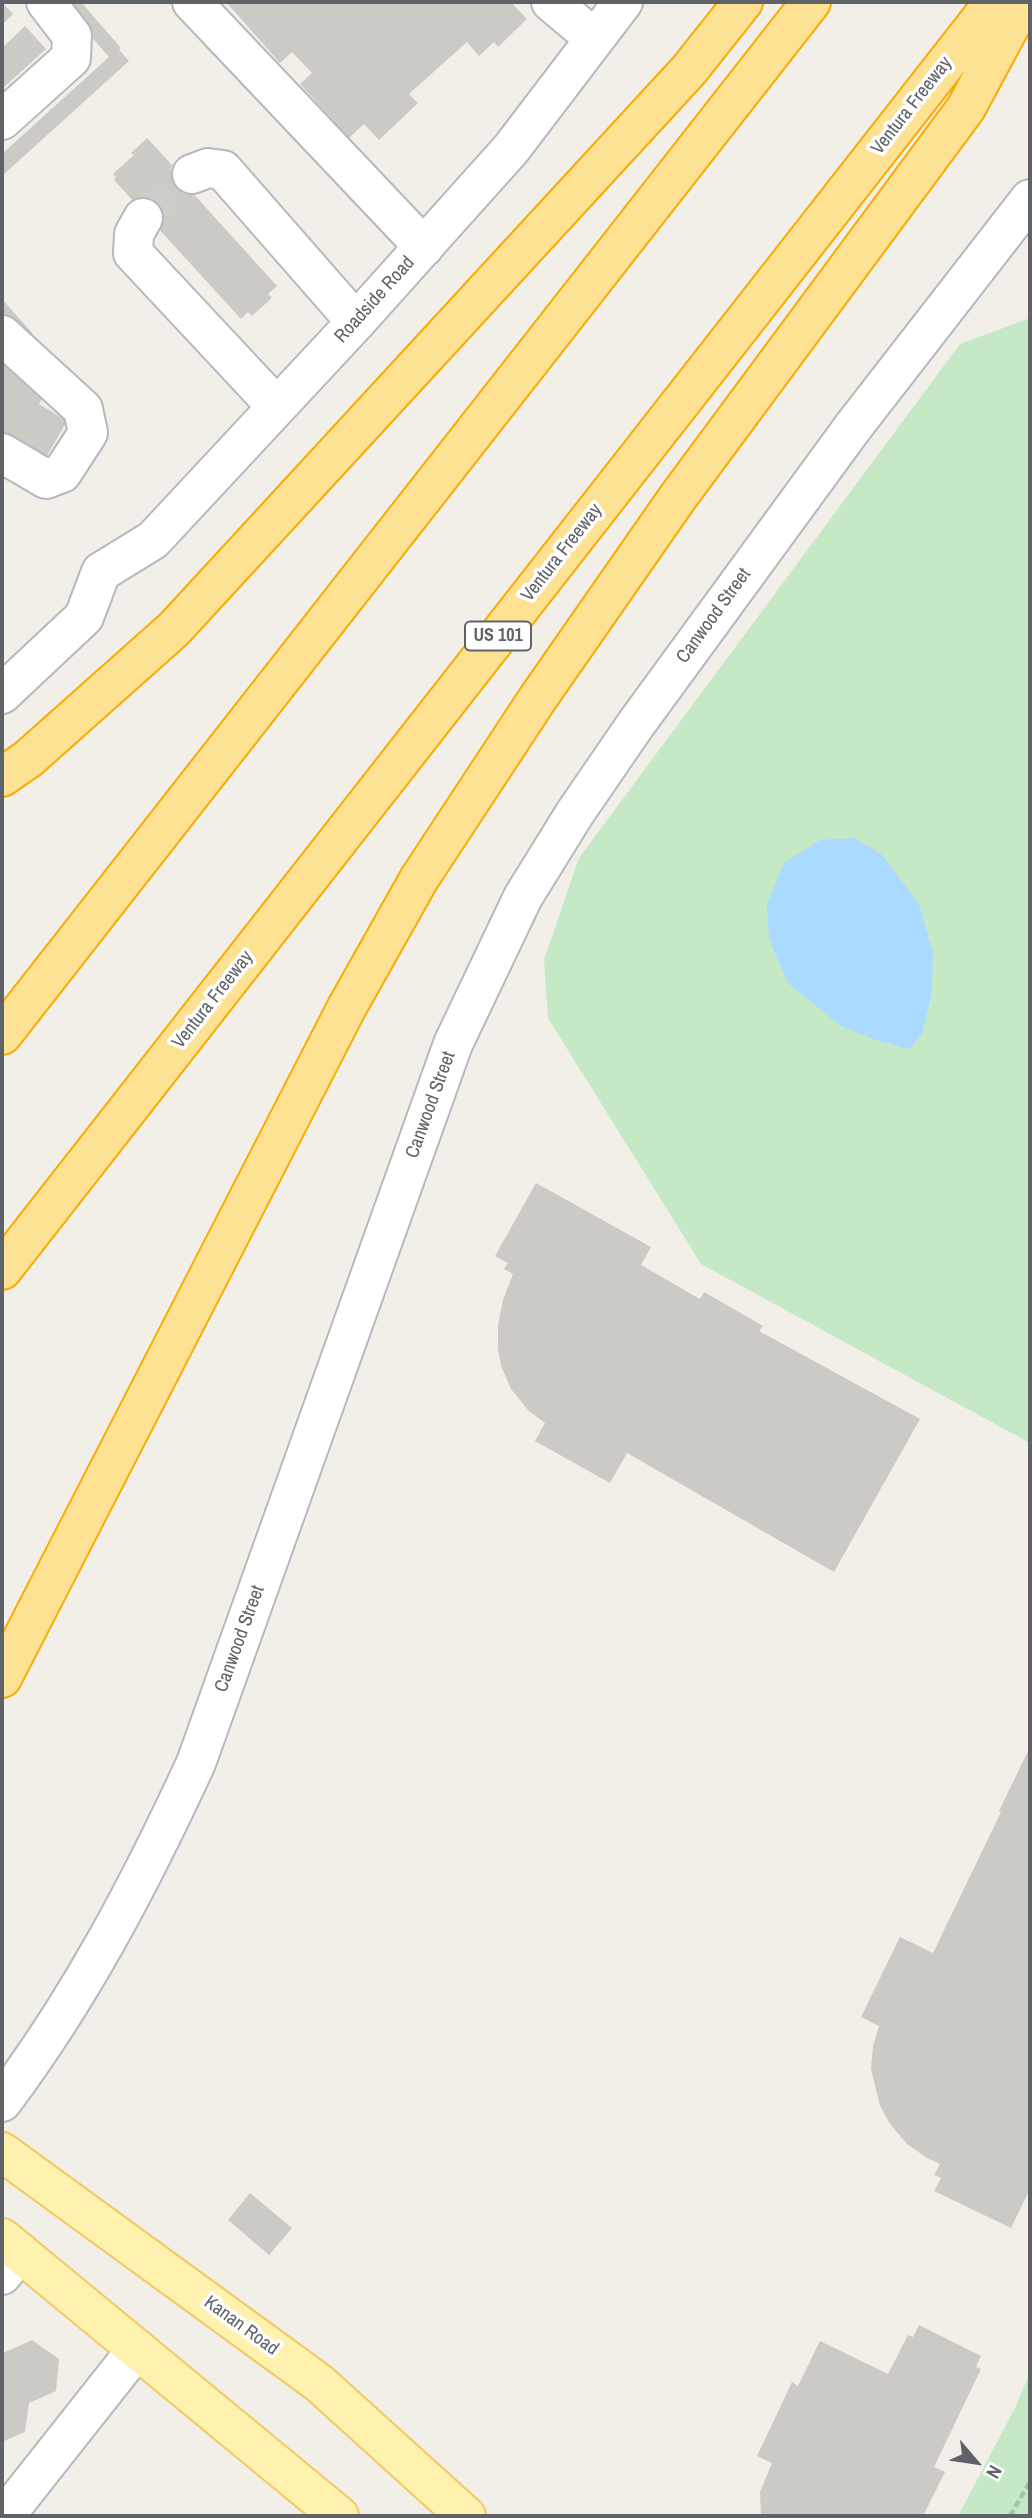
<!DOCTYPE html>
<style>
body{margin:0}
#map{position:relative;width:1032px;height:2518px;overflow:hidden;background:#f1efe8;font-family:"Archivo Narrow",sans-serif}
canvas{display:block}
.frame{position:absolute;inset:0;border:4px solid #5f6368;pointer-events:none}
.north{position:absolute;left:941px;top:2427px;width:70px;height:70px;-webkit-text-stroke:5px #fff;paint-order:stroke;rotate:119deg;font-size:19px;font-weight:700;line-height:28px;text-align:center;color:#5f6368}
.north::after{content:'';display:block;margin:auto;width:24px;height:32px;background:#5f6368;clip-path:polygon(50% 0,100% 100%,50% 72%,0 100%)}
</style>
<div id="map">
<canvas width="1032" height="2518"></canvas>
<div class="frame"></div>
<div class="north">N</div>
</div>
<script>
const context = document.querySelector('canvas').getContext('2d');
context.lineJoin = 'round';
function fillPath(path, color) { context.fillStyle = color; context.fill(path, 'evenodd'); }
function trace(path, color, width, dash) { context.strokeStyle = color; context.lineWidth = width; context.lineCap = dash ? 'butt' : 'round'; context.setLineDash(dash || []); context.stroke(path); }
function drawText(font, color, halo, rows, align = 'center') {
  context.font = font + ' "Archivo Narrow",sans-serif'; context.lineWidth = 7; context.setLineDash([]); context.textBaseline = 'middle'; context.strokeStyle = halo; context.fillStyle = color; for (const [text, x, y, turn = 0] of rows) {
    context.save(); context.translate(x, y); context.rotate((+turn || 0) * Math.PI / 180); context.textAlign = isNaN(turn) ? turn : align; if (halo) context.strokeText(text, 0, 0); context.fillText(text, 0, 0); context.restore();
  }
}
fillPath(new Path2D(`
 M1030,318V1443L701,1264L548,1018L544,960L579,858L960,344Z
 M1030,2373V2516H958L1015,2408Z`), '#c5e8c5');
fillPath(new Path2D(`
 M854,838L881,854L919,904L933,953L932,992L922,1034L909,1049L876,1040L841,1026L788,983L769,939L767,905L784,863L820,840Z`), '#aadaff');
fillPath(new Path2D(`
 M2,2H7L4,4L13,14L2,25Z
 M61,2H81L121,48L119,50L129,61L2,176V154L109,57Z
 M226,2H511L527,19L498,47L494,42L479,56L467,42L409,94L418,103L379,140L364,124L349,138L300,84L312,73L292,52L280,63Z
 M25,26L46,49L2,89V48Z
 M147,138L173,166L170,168L277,286L268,294L272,298L252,316L248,312L241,319L114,180L116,177L113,174L134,155L131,153Z
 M2,299L33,334L23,344L2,320Z
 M2,362L32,380L28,387L43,396L39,404L67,421L41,466L2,442Z
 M536,1183L651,1247L641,1265L700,1299L704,1292L763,1326L759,1331L920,1419L834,1572L627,1453L610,1483L535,1441L545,1423L528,1410L511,1389L501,1366L498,1349V1325L503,1300L513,1274L504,1269L508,1263L495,1256Z
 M1030,1747V2189L1011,2228L934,2191L941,2178L934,2175L940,2164L927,2158L907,2144L890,2124L880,2106L871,2069L873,2046L879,2026L861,2017L900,1937L933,1953L1001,1812L999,1811Z
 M250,2193L292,2228L269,2255L228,2220Z
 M919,2325L981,2356L976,2367L981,2369L934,2467L945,2472L923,2516L911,2514V2516H761L760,2492L772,2463L757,2456L792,2382L798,2386L820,2341L888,2374L908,2335L913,2337Z
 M32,2340L59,2359L56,2391L29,2403L25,2432L2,2442L3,2353Z`), '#cccac5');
trace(new Path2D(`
 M143,218L192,174`), '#ccccc8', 38, [38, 19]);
const minor = new Path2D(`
 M192,2L424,247
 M551,2L595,39
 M2,120L71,58L72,36L46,2
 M192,174L208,168L223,170L356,322
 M143,218L134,234L133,253L276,406
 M2,335L83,409L88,433L62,473L46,479L2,453
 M2,694L84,617L101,572L153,540L356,322L511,149L623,2
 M2,2102C81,1997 141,1882 196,1763L453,1044L523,897L575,813L636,724L853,427L1030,199
 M2,2275L20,2253
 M9,2511L137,2349`);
const major = new Path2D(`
 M2,2152L319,2383L466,2516
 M2,2238L339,2516`);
const highway = new Path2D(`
 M2,777L28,759L174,629L689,70L743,2
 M2,1035L811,2
 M2,1270L994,2
 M2,1678L347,1007L419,879L538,698L678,497L966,108L1023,2`);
trace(minor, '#b5b8bc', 42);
trace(major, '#f2c960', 42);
trace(highway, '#f9ab00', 42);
trace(new Path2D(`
 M1010,2516L1030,2482`), '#9cc7a9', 4.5, [7, 3.5]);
trace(minor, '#fff', 38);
trace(major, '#fff2af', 38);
trace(highway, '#fde293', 38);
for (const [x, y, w] of [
 [498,636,66]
]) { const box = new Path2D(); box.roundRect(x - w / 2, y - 14.5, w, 29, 5); context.fillStyle = '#fff'; context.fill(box); trace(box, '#5f6368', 2); }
drawText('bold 18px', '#5f6368', null, [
 ["US 101",498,636]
]);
drawText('19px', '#5f6368', '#fff', [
 ["Ventura Freeway",912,106,-52],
 ["Roadside Road",375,300,-48],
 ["Ventura Freeway",562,553,-52],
 ["Canwood Street",714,616,-54],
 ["Ventura Freeway",213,1000,-52],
 ["Canwood Street",431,1105,-70],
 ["Canwood Street",240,1639,-70],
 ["Kanan Road",241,2326,36]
]);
</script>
